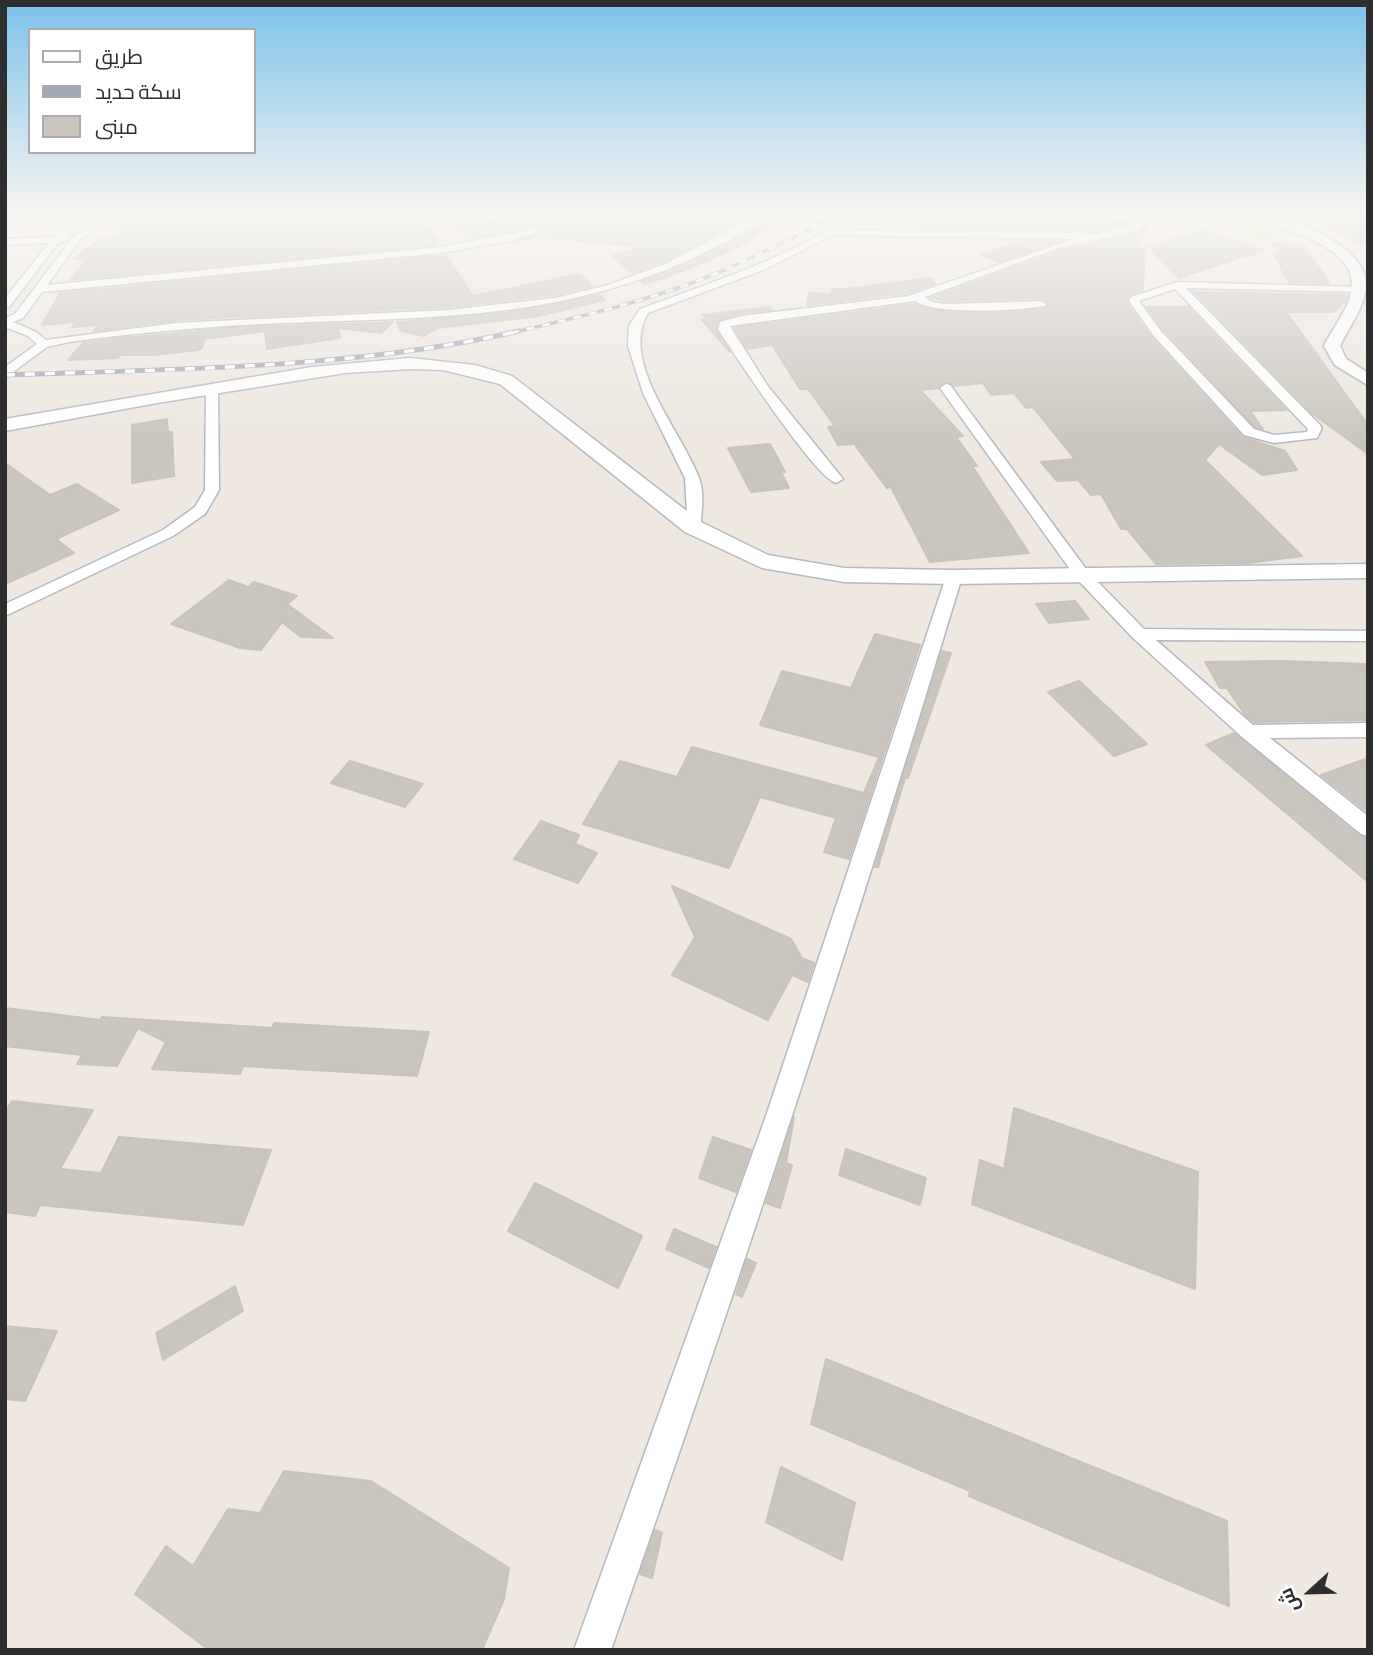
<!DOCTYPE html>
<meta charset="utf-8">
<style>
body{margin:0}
#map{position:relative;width:1373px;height:1655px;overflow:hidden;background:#eee8e1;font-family:"Alegreya Sans",Cairo,sans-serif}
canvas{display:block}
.frame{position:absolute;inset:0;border:7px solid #2e2e2e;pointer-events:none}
.legend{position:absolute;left:28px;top:28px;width:228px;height:126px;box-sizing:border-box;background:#fff;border:2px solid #ababab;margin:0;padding:9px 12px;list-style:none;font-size:21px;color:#2e2e2e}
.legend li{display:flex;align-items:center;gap:14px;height:35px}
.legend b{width:35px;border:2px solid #ababab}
.north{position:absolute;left:1275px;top:1557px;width:70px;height:70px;-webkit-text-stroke:5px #fff;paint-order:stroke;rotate:248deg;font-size:19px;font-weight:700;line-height:28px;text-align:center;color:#2e2e2e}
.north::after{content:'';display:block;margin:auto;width:24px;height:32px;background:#2e2e2e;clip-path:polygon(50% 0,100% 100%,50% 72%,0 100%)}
</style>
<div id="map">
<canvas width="1373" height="1655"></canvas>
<div class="frame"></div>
<ul class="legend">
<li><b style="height:9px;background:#fff"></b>طريق</li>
<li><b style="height:9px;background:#a3a8b7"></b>سكة حديد</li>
<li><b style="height:19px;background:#cac6bf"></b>مبنى</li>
</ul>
<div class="north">ش</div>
</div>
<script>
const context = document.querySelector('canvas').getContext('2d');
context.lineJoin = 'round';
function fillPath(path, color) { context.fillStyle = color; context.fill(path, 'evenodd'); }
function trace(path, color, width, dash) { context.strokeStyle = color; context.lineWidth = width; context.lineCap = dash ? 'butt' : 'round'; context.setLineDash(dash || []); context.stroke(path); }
fillPath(new Path2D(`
 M1233,213L1290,233L1262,239L1203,221Z`), '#cfe99c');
const building = new Path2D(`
 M135,210H364L355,223L414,225L419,211L439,245L70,280L87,259L74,258L100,239H111Z
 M496,210H761L664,262L632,273L612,256L643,247L539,237L518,241L540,233L532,226L470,239L435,216L505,220Z
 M781,210H805L766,231L762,230L739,247L668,277L644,284L641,281L732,242L765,223Z
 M932,210H1091L1086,216L1133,223L1095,230L882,226V215Z
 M1304,216L1368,217V247Z
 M1148,225L1135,251L1145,248L1143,289L1130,295L1127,303L1151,337L1242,437L1285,451L1297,470L1262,475L1219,444L1205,460L1302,556L1248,563L1156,564L1127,529H1121L1101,494L1091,495L1078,480L1057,481L1041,462L1075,459L1033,407L1026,408L1014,393L991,395L983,383L954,386L947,381L938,388L920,390L963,436L956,437L977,466H972L1029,553L930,562L891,487L887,488L854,444L838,445L828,427L835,426L808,389H800L772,345L747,349L734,328L915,304L924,308L957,313H998L1045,309L1049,303L1041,298L944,301L931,298L1057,252L1139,234Z
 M1204,231L1264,250L1179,278L1149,247Z
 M1022,241H1059L999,262L981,255Z
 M1273,243L1304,246L1329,283L1289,282L1273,253L1280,256Z
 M446,255L473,296L580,274L592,286L555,295L448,307L175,320L93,331L99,325L72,327L75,322L42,325L60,293Z
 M931,278L935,284L907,293L807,305L809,293L832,294V289H847Z
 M1194,292L1348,295L1346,301L1333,312H1286L1368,425V454L1313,414Z
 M599,294L605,300L539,316L437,328L424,336L401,331L397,322L505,313Z
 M769,307L772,310L741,313L717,321L716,330L730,352L702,320L707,319L703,315Z
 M1147,307H1188L1286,410L1250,411L1263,429L1255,427L1163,329Z
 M393,322L381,333L338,328L340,338L267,349L265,331L204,339L203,347L199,350L153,355H120L118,358L68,360L83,343L123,338L232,328Z
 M167,419L168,432H172L174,476L132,483V425Z
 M770,444L785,472H781L789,488L751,492L728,448Z
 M5,463L50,495L77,484L119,510L56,539L74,553L5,584Z
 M229,580L248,587L254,582L297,596L287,604L333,638L301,637L282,622L261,650L240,648L171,624Z
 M1075,601L1089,619L1049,623L1036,604Z
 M875,634L920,645L849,859L824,852L836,818L760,797L729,868L583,824L620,761L677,777L692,747L864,793L879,757L760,725L782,671L851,688Z
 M942,651L951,653L908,778H905L878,867H875Z
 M1281,661L1368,664V720L1254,722L1245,715L1227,688H1220L1205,662Z
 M1079,681L1147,744L1114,756L1048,692Z
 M1234,733L1359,836L1368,838V882L1206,745Z
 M1368,758V812L1321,775Z
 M350,761L423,784L405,807L331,783Z
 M541,821L579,835L575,844L597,853L578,883L514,859Z
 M672,886L791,939L802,958L814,963L808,982L792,975L768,1020L672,975L695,937Z
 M5,1008L100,1020L102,1017L272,1028L274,1023L429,1032L417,1076L243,1066L240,1074L152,1069L166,1042L138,1028L117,1066L77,1064L82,1055L5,1046Z
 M12,1101L93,1110L60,1169L101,1173L119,1137L271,1150L243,1225L40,1205L35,1216L5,1212V1113Z
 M1014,1108L1198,1172L1195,1289L972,1204L980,1160L1004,1169Z
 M794,1117L786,1163L792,1165L780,1208L766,1203Z
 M713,1137L751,1150L736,1192L699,1178Z
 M846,1149L926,1178L920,1205L839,1175Z
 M535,1183L642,1236L618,1288L508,1231Z
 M674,1229L716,1247L709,1268L666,1249Z
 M747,1259L756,1263L742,1297L736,1294Z
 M235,1286L243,1311L163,1360L156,1333Z
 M5,1326L57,1331L25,1401L5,1399Z
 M826,1359L1227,1521L1229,1606L969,1496L970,1491L811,1424Z
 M781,1467L855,1503L842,1560L766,1522Z
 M284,1471L371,1481L509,1568L504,1599L482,1650H209L135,1594L166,1546L193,1566L228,1509L260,1513Z
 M655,1530L662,1533L652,1578L640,1574Z`);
fillPath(building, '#cac6bf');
trace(building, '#cac3ba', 2);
const minor = new Path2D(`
 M109,210H119L80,240L47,285L441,247L533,229L538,232L510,241L441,253L42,292L23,318L13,322L36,332L46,340L175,323L448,310L555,298L608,285L665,264L767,210H778C760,226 736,237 714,248C573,320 440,317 286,323C213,326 141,332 69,342L47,347L5,378V367L37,344L28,336L5,327V318L15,314L74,236Z
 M859,210H869L842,230L1095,233L1132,227L1151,210H1160L1138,231L1056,249L925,297L932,302L944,304L1041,301L1046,304L1045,306C1020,311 933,315 915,301L730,326L767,385L843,479L836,483C815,477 734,354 718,329L720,322L741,316L908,296L1074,239L834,235L763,270L648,313C619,363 682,431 699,478C705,493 701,511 701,527L698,530H688L685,478L643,393L628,346L629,326L640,309C716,281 792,257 859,210Z
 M76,218L84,220L66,236L70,239L68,241L59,242L9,307L5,308V298L49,243L5,245V239L54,237Z
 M1177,282L1363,287L1364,289L1359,292L1186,288L1320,425L1322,428L1317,438L1274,443L1244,435L1153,335L1129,301L1131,297ZM1175,289L1308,429L1307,432L1274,435L1254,429L1161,331L1139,301Z
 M212,384L218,388L219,490L205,514L173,536L5,616V604L163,530L195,507L205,490L206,388Z
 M946,384L950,385L1089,573L1144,629L1368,631V641L1156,640L1253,725L1368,723V737L1270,738L1368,816V836L1361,834L1242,737L1133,638L1077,579L940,388Z
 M954,572L962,577C853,937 735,1295 611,1650H574L766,1116L946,577Z`);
const tertiary = new Path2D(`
 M1237,210C1273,210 1369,242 1366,287C1364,308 1348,328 1340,346L1346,359L1368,373V385L1335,365L1324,346C1333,328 1350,308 1352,287C1355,252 1304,235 1277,226C1265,221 1248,218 1237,210Z`);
const secondary = new Path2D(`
 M410,358L475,365L512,376L701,522L768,555L844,568L954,570L1368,564V578L954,584L844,582L762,568L685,532L500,384L443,370L410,369L345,373L157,403L5,431V419L312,367Z`);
trace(minor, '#b4b8c0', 3);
trace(tertiary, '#b4b8c0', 4);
trace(secondary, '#b4b8c0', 3);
fillPath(minor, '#fff');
fillPath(tertiary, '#fff');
fillPath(secondary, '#fff');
const railFar1 = new Path2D(`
 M511,333C574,318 637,304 697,281C749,261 798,235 848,210`);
const rail = new Path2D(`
 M5,375C173,369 355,369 519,331`);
trace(railFar1, '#a3a8b7', 3.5);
trace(rail, '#a3a8b7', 5);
trace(railFar1, '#fff', 2.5, [8]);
trace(rail, '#fff', 3.5, [10]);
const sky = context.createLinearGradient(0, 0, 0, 442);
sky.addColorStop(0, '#7bc2ea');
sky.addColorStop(0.48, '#f7f5f2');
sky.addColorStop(1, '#f7f5f200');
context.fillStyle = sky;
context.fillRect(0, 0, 1373, 442);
</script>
